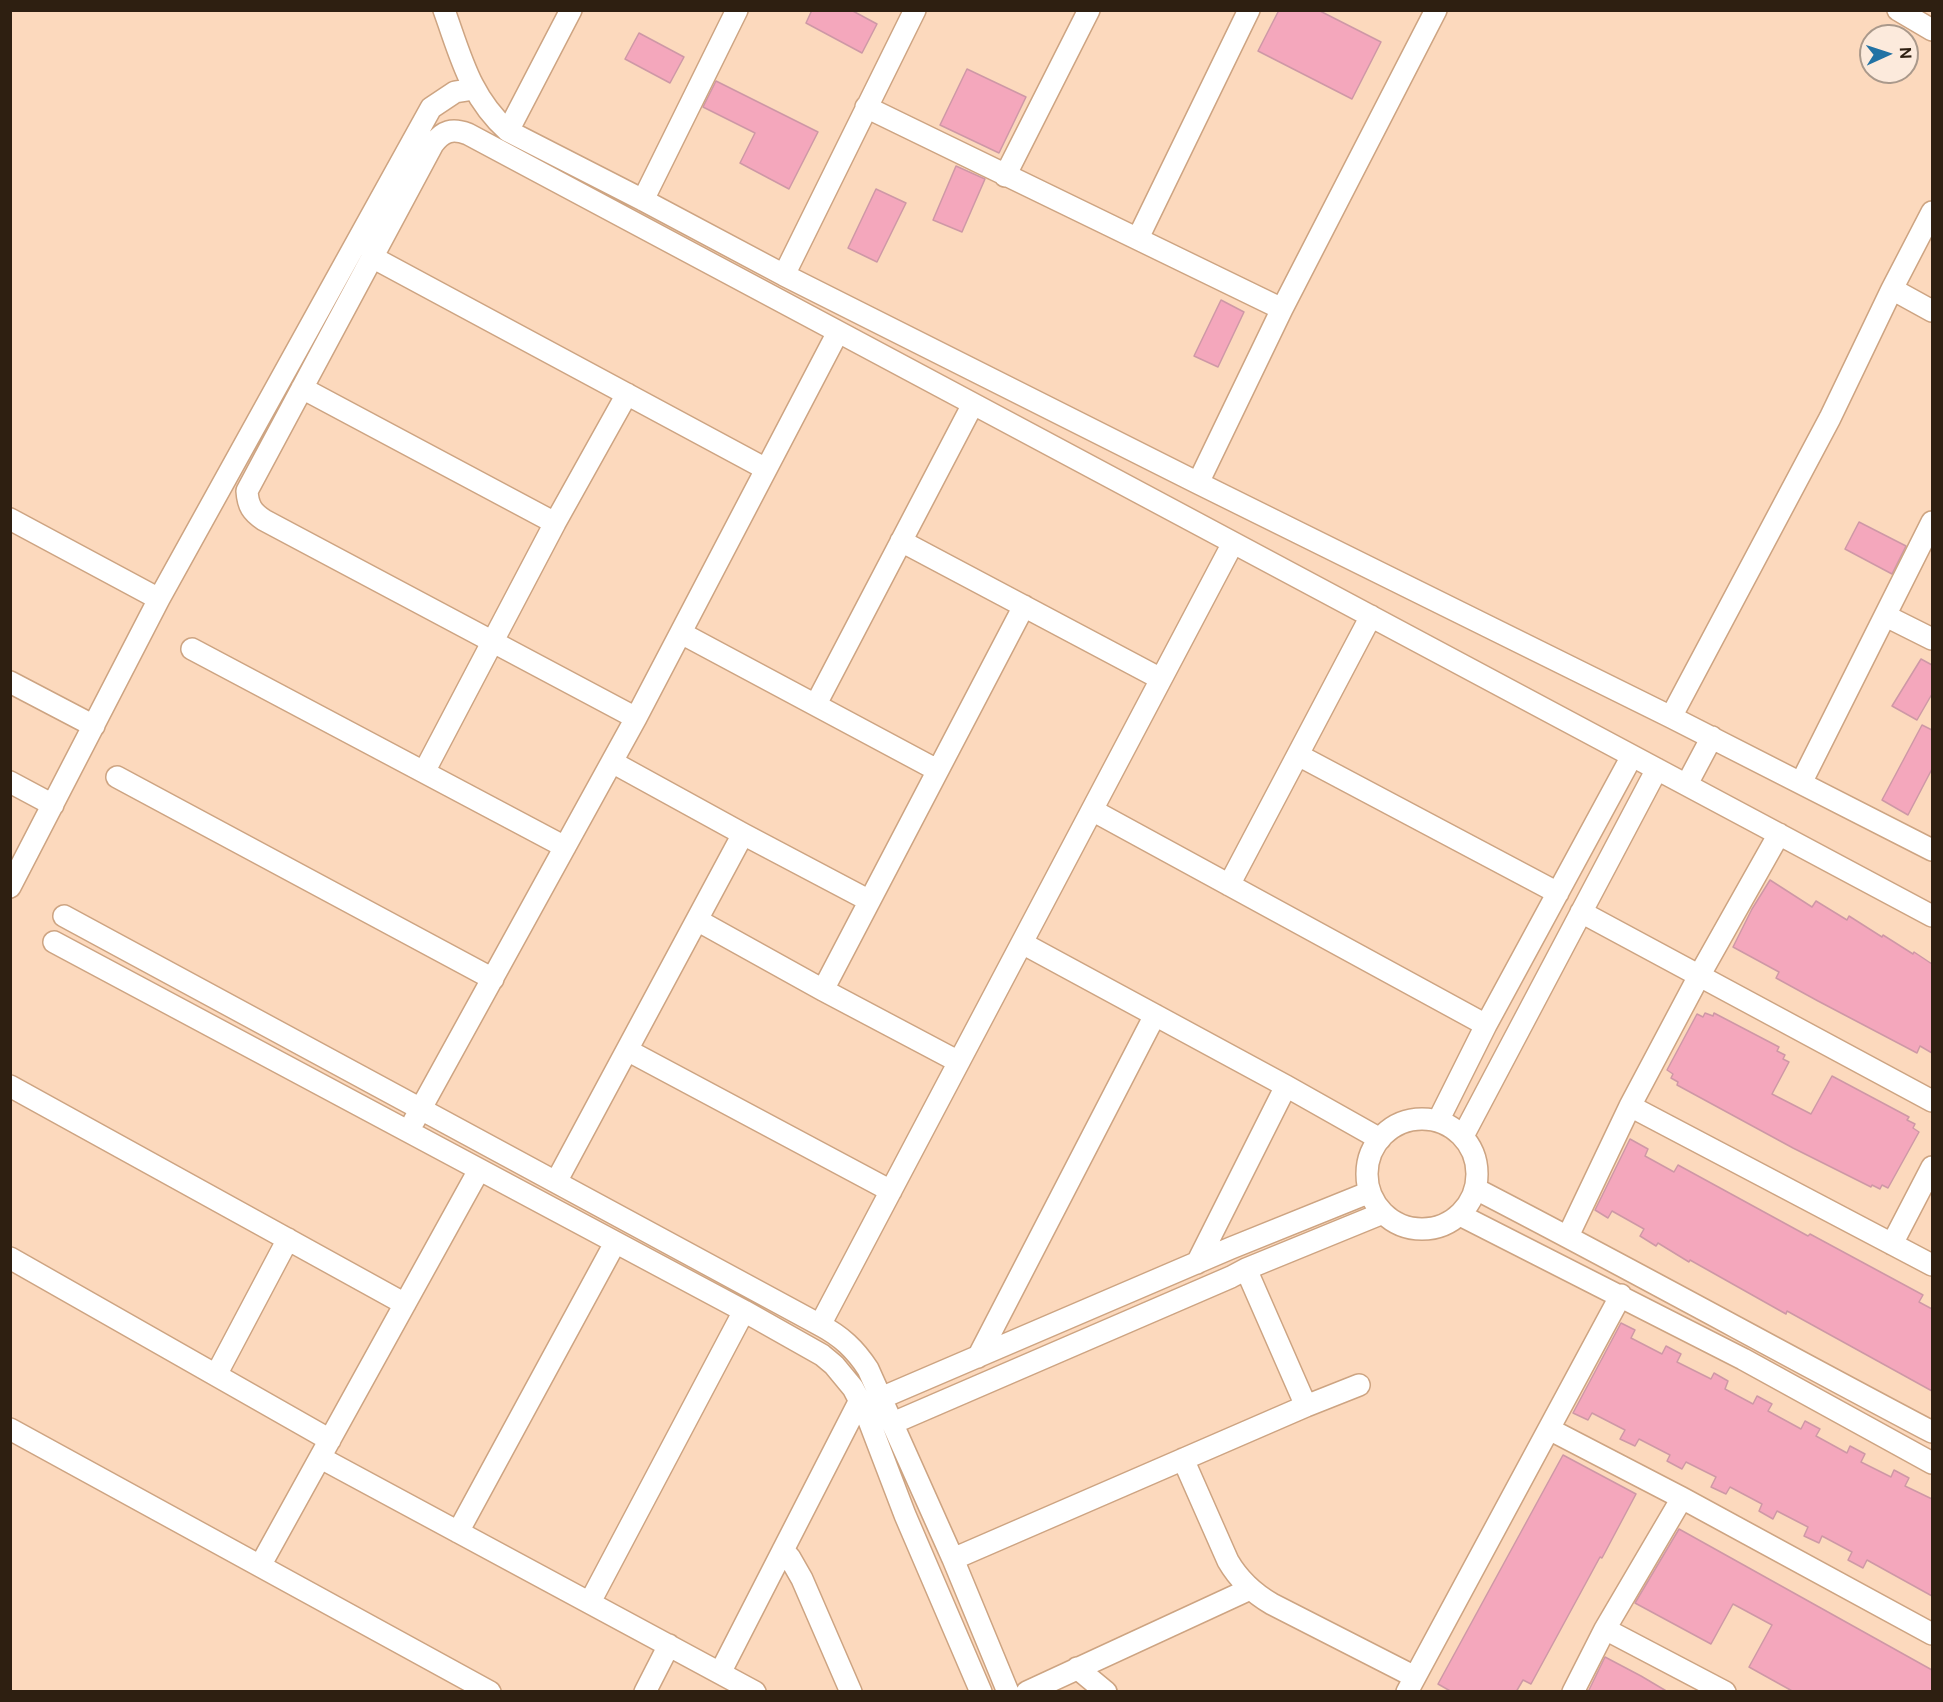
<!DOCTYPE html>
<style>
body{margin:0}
#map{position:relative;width:1943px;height:1702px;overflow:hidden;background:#fcd9bd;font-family:"DM Sans",sans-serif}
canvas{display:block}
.frame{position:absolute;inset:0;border:12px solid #2e1f11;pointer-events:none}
.north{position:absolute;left:1859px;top:24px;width:60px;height:60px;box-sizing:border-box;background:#fceadc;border:2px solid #aa998b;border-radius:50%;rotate:87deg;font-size:16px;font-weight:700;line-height:24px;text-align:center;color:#2e1f11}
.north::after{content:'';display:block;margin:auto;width:21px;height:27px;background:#2272a4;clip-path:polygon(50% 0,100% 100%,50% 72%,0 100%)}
</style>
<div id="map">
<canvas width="1943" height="1702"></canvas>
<div class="frame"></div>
<div class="north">N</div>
</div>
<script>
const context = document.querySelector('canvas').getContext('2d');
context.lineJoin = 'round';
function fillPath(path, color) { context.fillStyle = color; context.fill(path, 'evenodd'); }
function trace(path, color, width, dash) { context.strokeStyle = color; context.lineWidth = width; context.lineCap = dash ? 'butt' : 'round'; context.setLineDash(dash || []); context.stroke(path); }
const building = new Path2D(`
 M812,10H851L877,24L862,53L806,23Z
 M1279,10H1318L1381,42L1352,99L1258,51Z
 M639,33L684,57L670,83L625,59Z
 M967,69L1026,97L999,153L940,125Z
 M716,81L818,132L789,189L740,163L755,133L703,107Z
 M956,166L985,179L962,232L933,220Z
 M876,189L906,203L877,262L848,248Z
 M1221,300L1244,312L1218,367L1194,356Z
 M1859,522L1906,546L1892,574L1845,549Z
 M1921,659L1932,665V694L1917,720L1892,706Z
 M1922,725L1932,730V769L1908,815L1882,800Z
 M1770,880L1812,907L1816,901L1847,920L1849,916L1882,937L1883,935L1913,954L1914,952L1932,964V1053L1920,1046L1917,1053L1818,1001L1776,978L1779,972L1733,947L1752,909Z
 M1705,1013L1713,1016L1714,1013L1779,1047L1777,1051L1785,1055L1783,1059L1789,1062L1772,1094L1811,1114L1832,1076L1909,1117L1907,1120L1915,1124L1913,1128L1919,1132L1888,1188L1882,1185L1880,1189L1872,1185L1871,1187L1793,1148L1677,1085L1678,1082L1671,1078L1673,1074L1667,1070L1697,1014L1703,1017Z
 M1630,1139L1648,1149L1645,1156L1674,1172L1678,1165L1808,1236L1810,1234L1923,1295L1919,1302L1932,1309V1391L1787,1311L1786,1314L1690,1260L1689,1262L1658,1243L1656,1246L1640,1236L1644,1229L1612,1211L1608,1218L1595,1210Z
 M1621,1323L1635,1330L1631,1338L1662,1354L1666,1346L1681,1354L1677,1362L1711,1379L1714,1373L1728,1381L1725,1389L1753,1404L1757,1396L1772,1404L1768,1411L1801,1429L1805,1421L1820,1429L1816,1436L1847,1453L1850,1446L1865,1454L1861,1462L1891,1477L1894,1470L1909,1478L1905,1486L1932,1499V1596L1867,1560L1863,1568L1848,1560L1852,1552L1822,1536L1819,1543L1804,1536L1808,1527L1777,1511L1773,1519L1759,1511L1762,1504L1730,1487L1726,1494L1711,1487L1716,1477L1686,1462L1682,1469L1667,1461L1670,1455L1639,1439L1635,1446L1620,1439L1625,1430L1592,1413L1588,1420L1573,1413Z
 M1563,1455L1636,1494L1602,1558L1600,1557L1531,1684L1523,1680L1516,1692H1452L1438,1684Z
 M1679,1529L1932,1670V1692H1794L1749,1667L1772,1625L1733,1604L1711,1644L1635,1603Z
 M1605,1657L1641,1676L1668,1692H1588Z`);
fillPath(building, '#f4a7bc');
trace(building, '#ce98a6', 1.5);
const minor = new Path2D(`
 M444,10C461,57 470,97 508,131L643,200L784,275L1198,483L1671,717L1932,850
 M1898,10L1932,30
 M866,107L1282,309
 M508,131L571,10
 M1005,176L1089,10
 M643,200L737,10
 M1138,238L1249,10
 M372,257L766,469
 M784,275L915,10
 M1892,289L1932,311
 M302,388L555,523
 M1198,483L1282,309L1436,10
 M10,519L159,599
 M901,541L1161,679
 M1886,616L1932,639
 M681,633L937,770
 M192,649L565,847
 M10,682L94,726
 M816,704L973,404
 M1671,717L1830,418L1892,289L1932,212
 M636,718L264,520C252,512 248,506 247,491L433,144C443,131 452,128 468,134L1932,916
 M1298,755L1558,893
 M612,762L743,834L868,900
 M424,772L555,523L627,394
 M117,777L493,979
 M10,782L53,805
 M1801,783L1932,522
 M1687,784L1712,737
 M1092,810L1486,1025
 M1229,885L1371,616
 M10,887L159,599L431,108L455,92L474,89
 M1581,912L1932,1101
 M64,916L820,1325C841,1336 855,1349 868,1369L953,1559L1008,1692
 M697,920L823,990L959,1062
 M54,942L744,1311L822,1355L834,1365L853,1388L866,1413L905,1515L981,1692
 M1022,943L1286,1086L1380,1139
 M823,990L1024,606
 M627,1050L891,1191
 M10,1086L405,1304
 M1630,1106L1932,1265
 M1367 1174a55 55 0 1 1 110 0a55 55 0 1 1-110 0Z
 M414,1121L636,718L838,332
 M1438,1121L1486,1025L1632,756
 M1463,1136L1657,769
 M556,1182L743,834
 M1476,1189C1629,1268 1780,1352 1932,1432
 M1460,1215L1743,1359L1932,1463
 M1568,1236L1630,1106L1699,976L1779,834
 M1892,1244L1932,1167
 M10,1258L330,1440
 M1197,1263L1286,1086
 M1246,1269L1306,1406
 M820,1325L1233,543
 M978,1357L1155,1015
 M216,1375L288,1239
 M881,1398L1231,1248L1370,1192
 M893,1423L1231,1277L1246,1269L1383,1213
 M10,1429L490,1692
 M1549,1429L1682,1498L1932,1634
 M321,1458L755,1692
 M1183,1459L1228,1561C1239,1580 1253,1593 1272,1604L1415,1677
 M458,1532L615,1243
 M783,1550L790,1558L802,1579L851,1692
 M953,1559L1306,1406L1359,1385
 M260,1566L479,1170
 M590,1602L744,1311
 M1605,1629L1725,1692
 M1077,1668L1106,1692
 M720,1673L860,1400
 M645,1692L669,1645
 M1027,1692L1250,1589
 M1407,1692L1621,1295
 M1573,1692L1605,1629L1682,1498`);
trace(minor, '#cda482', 24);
trace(minor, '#fff', 21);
</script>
